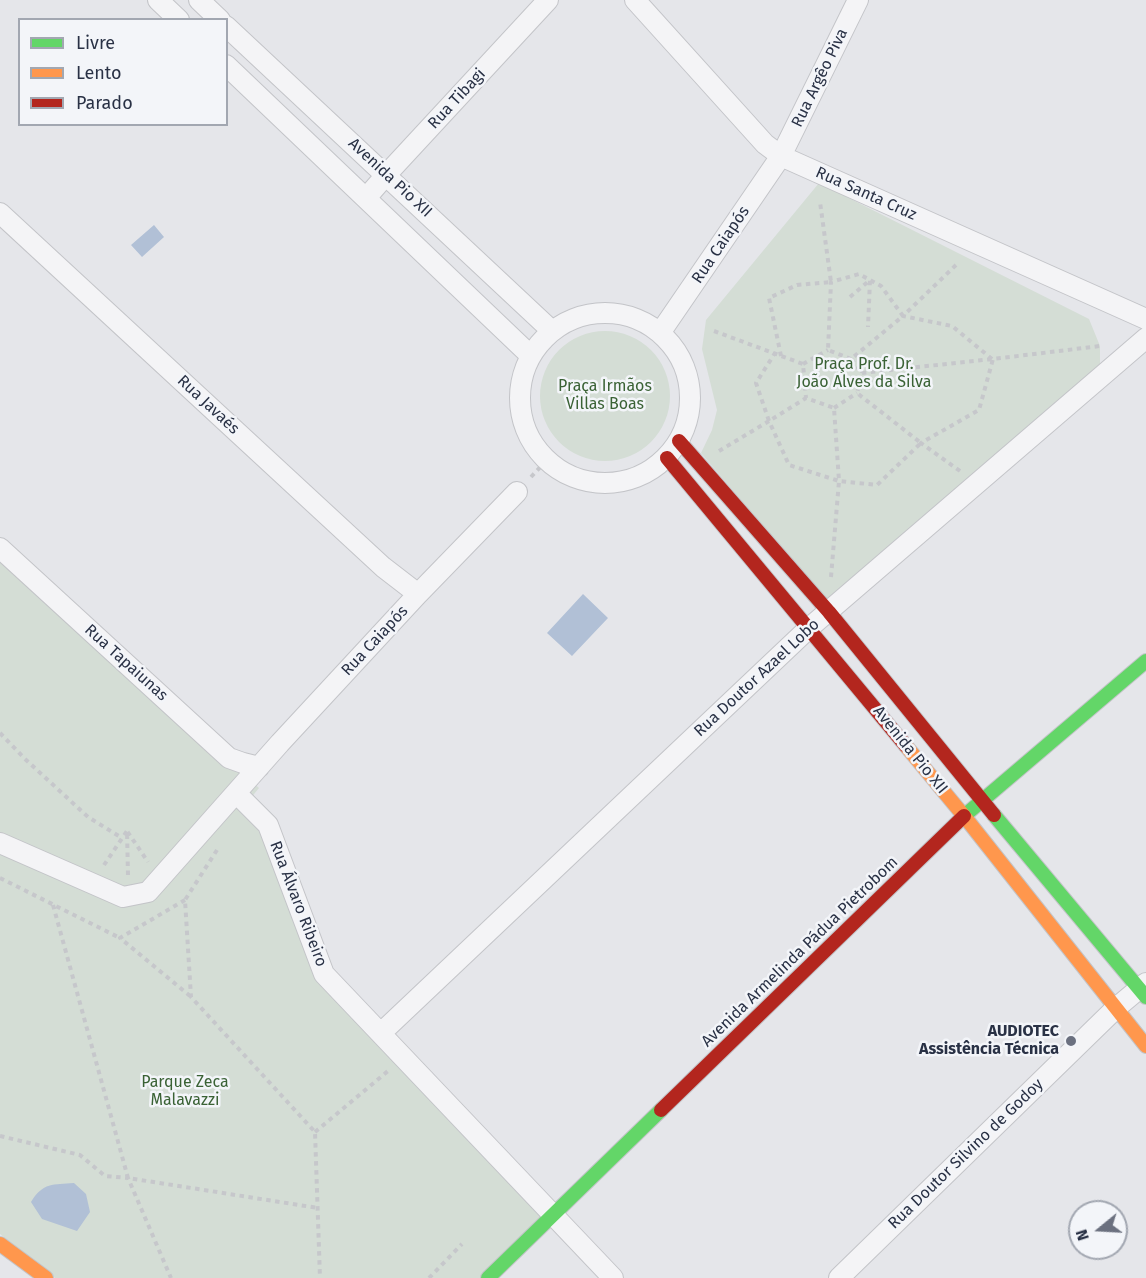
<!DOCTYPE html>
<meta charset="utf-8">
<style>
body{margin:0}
#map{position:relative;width:1146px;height:1278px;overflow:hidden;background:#e5e6ea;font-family:"Fira Sans",sans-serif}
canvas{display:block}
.legend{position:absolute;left:18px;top:18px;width:210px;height:108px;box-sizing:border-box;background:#f3f5f9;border:2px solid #a2a7b1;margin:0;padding:8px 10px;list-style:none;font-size:18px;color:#293145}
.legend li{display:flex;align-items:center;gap:12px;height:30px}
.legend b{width:30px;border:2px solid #a2a7b1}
.north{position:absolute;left:1068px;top:1200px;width:60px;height:60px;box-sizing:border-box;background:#f3f5f9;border:2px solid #a2a7b1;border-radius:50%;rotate:252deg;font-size:16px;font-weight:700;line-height:24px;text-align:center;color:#293145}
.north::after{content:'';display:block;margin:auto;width:21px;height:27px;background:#6b707f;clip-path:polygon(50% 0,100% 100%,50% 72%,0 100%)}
</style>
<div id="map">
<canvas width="1146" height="1278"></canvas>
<ul class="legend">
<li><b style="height:8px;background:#63d668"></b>Livre</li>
<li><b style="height:8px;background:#ff974d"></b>Lento</li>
<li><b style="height:8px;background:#b3261e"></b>Parado</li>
</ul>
<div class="north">N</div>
</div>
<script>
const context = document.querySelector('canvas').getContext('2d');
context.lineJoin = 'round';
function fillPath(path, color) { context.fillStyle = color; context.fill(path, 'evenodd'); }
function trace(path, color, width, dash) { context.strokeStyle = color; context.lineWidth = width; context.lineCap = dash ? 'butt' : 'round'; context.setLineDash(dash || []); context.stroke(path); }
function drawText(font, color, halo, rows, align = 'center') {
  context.font = font + ' "Fira Sans",sans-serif'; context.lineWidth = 5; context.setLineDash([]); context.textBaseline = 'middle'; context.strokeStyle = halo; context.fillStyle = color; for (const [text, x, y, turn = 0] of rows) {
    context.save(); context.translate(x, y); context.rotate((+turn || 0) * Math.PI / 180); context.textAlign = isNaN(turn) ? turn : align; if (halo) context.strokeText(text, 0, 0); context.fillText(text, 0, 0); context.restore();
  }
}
fillPath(new Path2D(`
 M819,183L1089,319L1100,346V365L830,604L701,453L712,430L717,410L702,349L706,320Z
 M540 396a65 65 0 1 1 130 0a65 65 0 1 1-130 0Z
 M0,552L259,788L250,799L326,974L553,1215L488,1278H55L0,1234Z`), '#d4ddd5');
fillPath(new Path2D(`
 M154,225L164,237L142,257L131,245Z
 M583,594L608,618L572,656L547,633Z
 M74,1183L86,1194L90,1212L77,1231L42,1219L31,1202C43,1182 53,1185 74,1183Z`), '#b1c0d6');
const street = new Path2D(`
 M158,0L179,20
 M199,0L220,20
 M635,0L765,144L781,156L1146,319
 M226,26L552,331
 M226,65L531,356
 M366,198L386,175L548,0
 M0,213L383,567L418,594
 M520 398a85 85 0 1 1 170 0a85 85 0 1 1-170 0Z
 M660,333L781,156L858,0
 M0,548L229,758L243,763L259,767
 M236,793L268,825L324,974L613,1278
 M0,843L123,897L148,892L280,743L418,594L517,492
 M381,1033L809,628L1146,338
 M839,1278L1116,1008L1146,983`);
const fast = new Path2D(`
 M994,815L1146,997
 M964,816L1146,661
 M488,1278L661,1110`);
const slow = new Path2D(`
 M906,746L964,816L1146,1046
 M0,1244L46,1278`);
const jam = new Path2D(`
 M679,441L829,612L994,815
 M667,458L906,746
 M661,1110L964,816`);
trace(street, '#c3c4c8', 22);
trace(fast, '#c3c4c8', 16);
trace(slow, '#c3c4c8', 16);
trace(jam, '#c3c4c8', 16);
trace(new Path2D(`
 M956,265L903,316L952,326L992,359
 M850,297L870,280L868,327
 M714,331L803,364L806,398
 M781,356L769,298L797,285L831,282L820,202
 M851,359L828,350L831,282L859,274L881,286L903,316L851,359L862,373
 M803,364L828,350
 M834,408L857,393
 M719,451L769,421L789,465L839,481L834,408L806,398L769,421L756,383L775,353
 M960,471L921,443L979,410L993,359L1100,346
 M531,477L547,460
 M831,577L839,481L877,485L921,443L857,393L862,373L993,359
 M0,733L24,758L88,817L122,838
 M217,850L185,900L191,997L315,1132L320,1278
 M104,865L127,831
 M128,875L127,831L148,862
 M0,878L120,938
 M185,900L120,938L190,996
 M53,905L128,1178L318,1208
 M315,1132L388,1071
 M0,1136L80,1155L105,1176L128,1178L171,1278
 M429,1278L462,1244`), '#c6c7cb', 4, [4.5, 4.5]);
trace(street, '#f4f4f6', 20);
trace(fast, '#63d668', 14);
trace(slow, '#ff974d', 14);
trace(jam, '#b3261e', 14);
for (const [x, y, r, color] of [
 [1071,1041,6,"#6b707f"]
]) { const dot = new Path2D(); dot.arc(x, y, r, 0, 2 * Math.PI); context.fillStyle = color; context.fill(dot); trace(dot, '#f3f5f9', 2); }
drawText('16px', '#293145', '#f3f5f9', [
 ["Rua Argêo Piva",820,78,-64],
 ["Rua Tibagi",457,99,-47],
 ["Avenida Pio XII",390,178,43],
 ["Rua Santa Cruz",866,194,24],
 ["Rua Caiapós",721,245,-56],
 ["Rua Javaés",208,405,43],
 ["Rua Caiapós",375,641,-47],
 ["Rua Tapaiunas",126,663,42],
 ["Rua Doutor Azael Lobo",757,678,-43],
 ["Avenida Pio XII",910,750,51],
 ["Rua Álvaro Ribeiro",298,904,69],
 ["Avenida Armelinda Pádua Pietrobom",800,952,-44],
 ["Rua Doutor Silvino de Godoy",966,1154,-44]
]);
drawText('16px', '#3a6235', '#f3f5f9', [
 ["Praça Prof. Dr.",864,365],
 ["João Alves da Silva",864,383],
 ["Praça Irmãos",605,387],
 ["Villas Boas",605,405],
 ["Parque Zeca",185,1083],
 ["Malavazzi",185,1101]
]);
drawText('bold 16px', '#293145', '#f3f5f9', [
 ["AUDIOTEC",1059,1032],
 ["Assistência Técnica",1059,1050]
], 'right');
</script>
